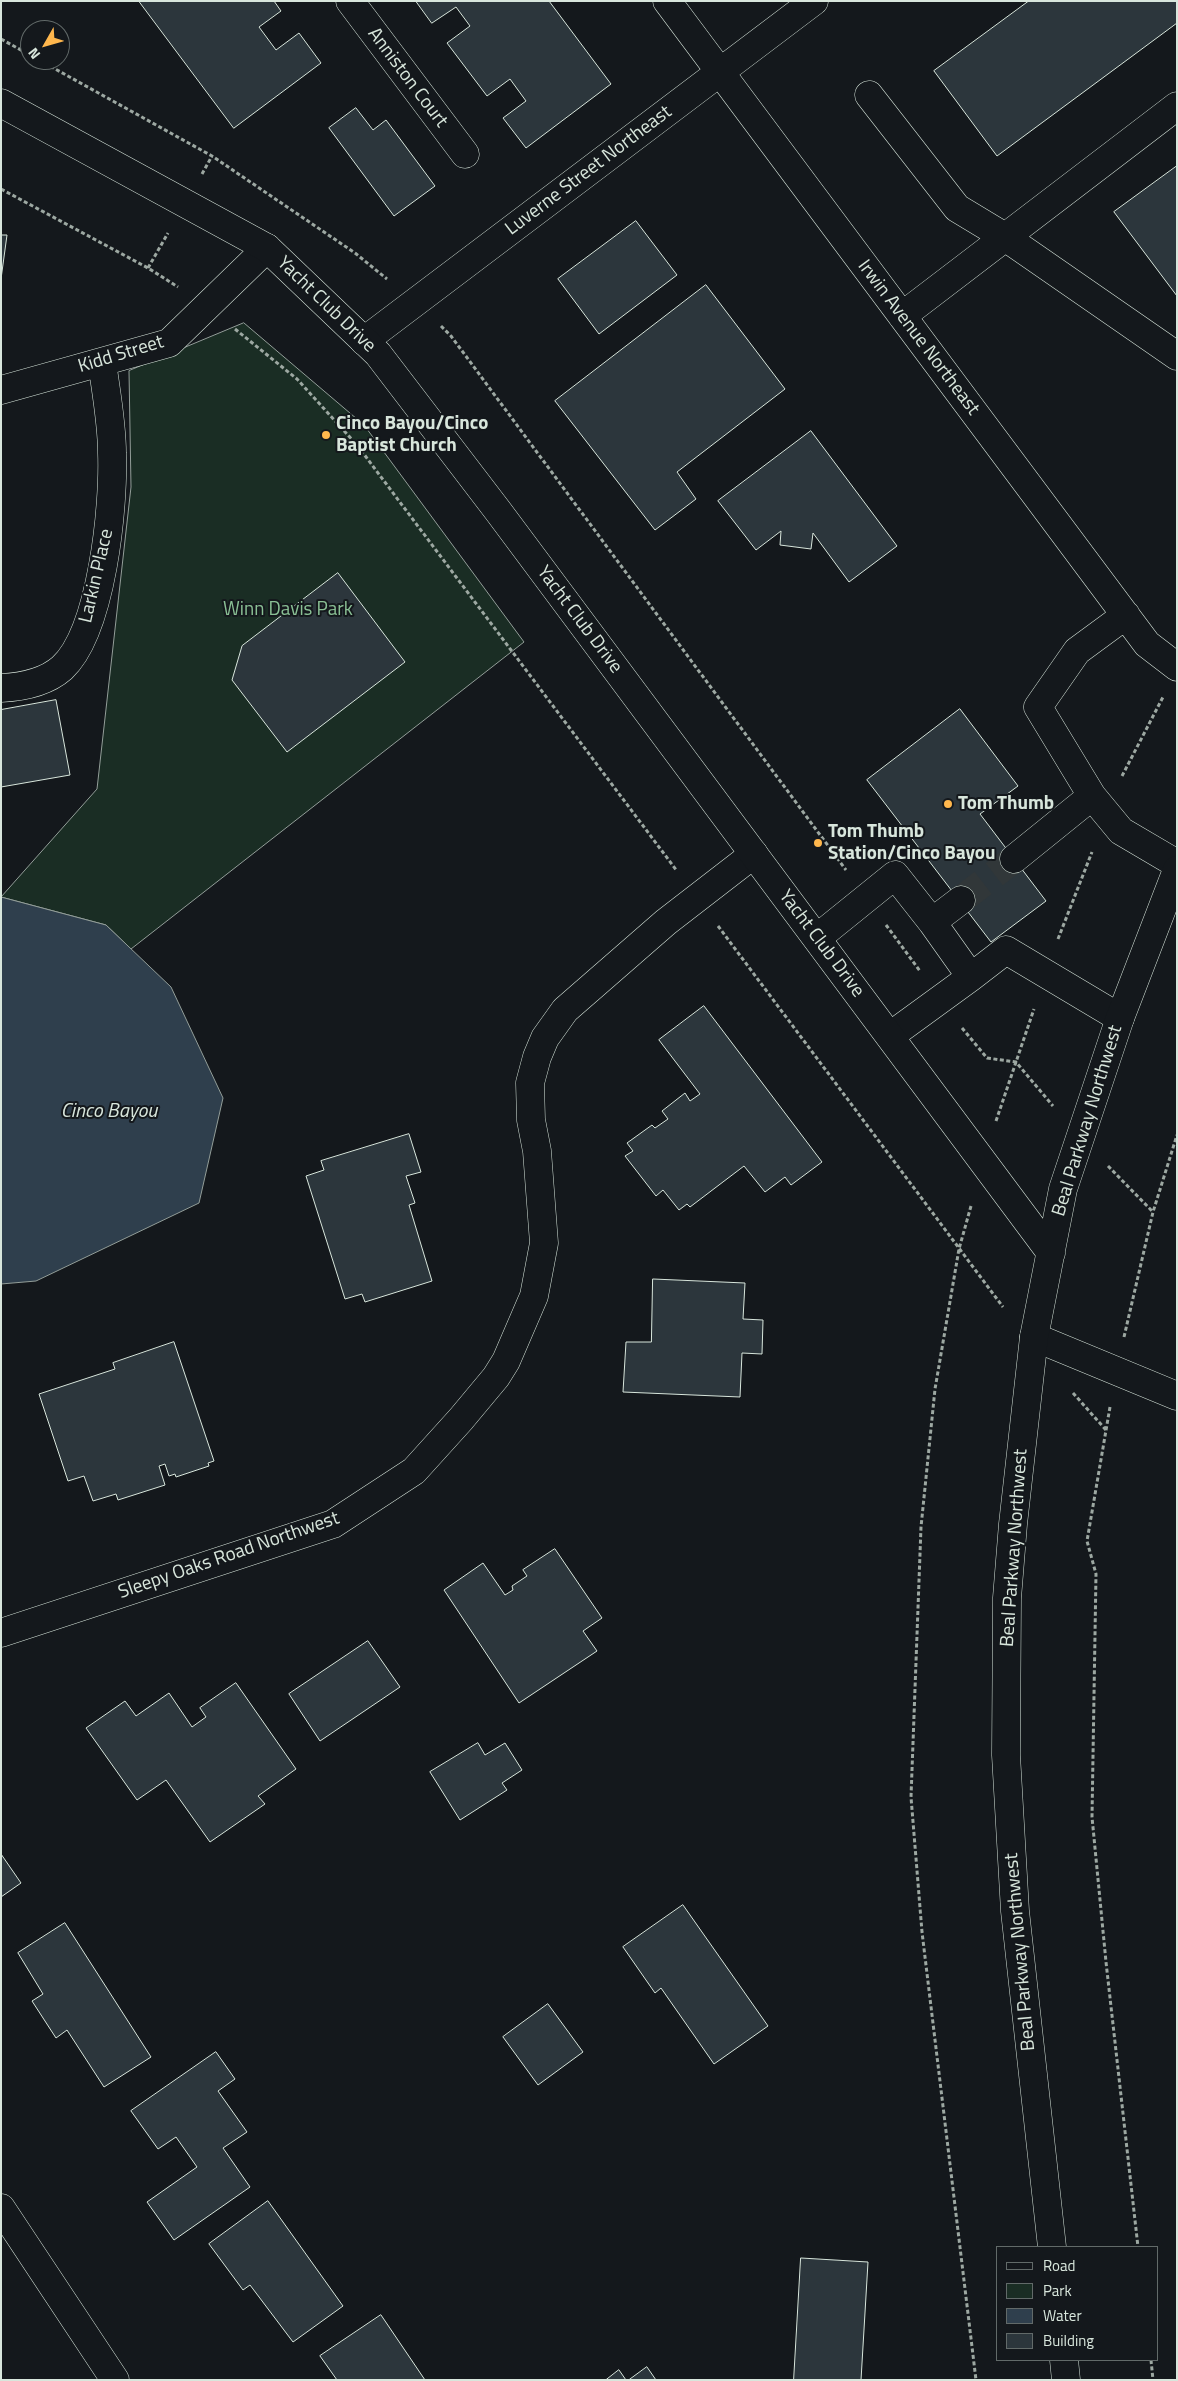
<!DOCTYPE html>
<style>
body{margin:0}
#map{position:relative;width:1178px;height:2381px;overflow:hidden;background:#14181c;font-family:"Titillium Web",sans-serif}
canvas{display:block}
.frame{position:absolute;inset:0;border:2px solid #d8e6dc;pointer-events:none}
.legend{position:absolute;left:996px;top:2246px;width:162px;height:115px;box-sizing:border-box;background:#14181c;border:1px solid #626a69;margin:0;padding:6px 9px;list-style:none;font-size:15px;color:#d8e6dc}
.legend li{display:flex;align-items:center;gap:10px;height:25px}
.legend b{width:25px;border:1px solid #626a69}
.north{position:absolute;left:20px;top:20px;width:50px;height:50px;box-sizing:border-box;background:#14181c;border:1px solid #626a69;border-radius:50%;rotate:232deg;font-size:14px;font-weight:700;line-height:20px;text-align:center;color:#d8e6dc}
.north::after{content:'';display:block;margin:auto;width:18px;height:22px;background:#ffb74d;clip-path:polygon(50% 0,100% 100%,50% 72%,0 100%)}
</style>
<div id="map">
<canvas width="1178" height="2381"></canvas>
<div class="frame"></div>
<ul class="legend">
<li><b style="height:6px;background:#14181c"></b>Road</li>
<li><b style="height:14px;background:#1a2d24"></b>Park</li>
<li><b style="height:14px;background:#2f3f4d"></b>Water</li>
<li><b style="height:14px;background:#2c363c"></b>Building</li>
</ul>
<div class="north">N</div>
</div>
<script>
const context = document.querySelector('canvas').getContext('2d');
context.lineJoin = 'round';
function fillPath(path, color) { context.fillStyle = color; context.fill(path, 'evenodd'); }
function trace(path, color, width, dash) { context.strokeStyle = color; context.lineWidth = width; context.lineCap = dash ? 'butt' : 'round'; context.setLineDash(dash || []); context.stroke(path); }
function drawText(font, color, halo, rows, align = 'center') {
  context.font = font + ' "Titillium Web",sans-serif'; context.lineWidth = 4; context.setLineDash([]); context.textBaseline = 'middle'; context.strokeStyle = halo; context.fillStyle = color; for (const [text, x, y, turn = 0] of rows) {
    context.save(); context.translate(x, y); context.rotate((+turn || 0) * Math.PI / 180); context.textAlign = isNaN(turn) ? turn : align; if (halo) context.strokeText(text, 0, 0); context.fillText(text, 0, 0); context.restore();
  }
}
const green = new Path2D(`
 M244,323L364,425L524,642L131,949L106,925L1,897L97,789L131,487L129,371Z`);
fillPath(green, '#1a2d24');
trace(green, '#939e99', 1);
const water = new Path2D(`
 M1,897L106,925L171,987L223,1098L199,1203L36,1281L1,1284Z`);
fillPath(water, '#2f3f4d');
trace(water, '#939e99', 1);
const building = new Path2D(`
 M139,1H274L281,11L259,27L276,50L299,33L321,63L234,128Z
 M416,1H549L611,84L526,148L503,118L526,101L510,79L487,96L447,43L470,26L456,7L432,23Z
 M1029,1H1177V23L997,156L934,71Z
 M356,108L373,130L386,120L435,186L394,216L329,128Z
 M1177,166V296L1114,212Z
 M636,221L677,275L599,334L558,279Z
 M1,235H7L1,279Z
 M706,285L785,389L677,472L696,499L655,530L555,401Z
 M811,431L897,546L849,582L813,533L811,549L780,545L781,531L756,550L718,501Z
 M338,573L405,662L287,752L232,680L242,646Z
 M56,700L70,775L1,787V710Z
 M960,709L1018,786L980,814L1046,901L991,942L867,780Z
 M704,1006L822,1162L791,1185L785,1177L765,1192L744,1166L690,1207L687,1204L679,1210L663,1190L656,1196L625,1156L633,1151L627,1143L652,1125L655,1128L668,1119L662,1111L685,1093L690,1101L700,1094L659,1040Z
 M409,1134L421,1172L406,1176L415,1203L409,1205L432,1281L365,1302L362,1294L345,1299L306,1176L324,1170L321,1161Z
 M653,1279L745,1283L743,1319L763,1320L762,1354L742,1353L740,1397L623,1392L626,1342H651Z
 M174,1342L214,1461L208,1463L209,1466L176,1477L175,1474L169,1476L165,1464L159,1466L165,1485L118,1500L116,1494L93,1501L84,1476L68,1481L39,1394L115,1369L113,1363Z
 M555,1549L602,1618L583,1631L597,1651L519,1703L444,1590L483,1563L505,1595L513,1590L512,1586L527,1576L523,1570Z
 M368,1641L400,1687L320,1741L289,1694Z
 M236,1683L296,1769L258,1796L265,1804L210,1842L166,1780L137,1800L86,1728L125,1701L136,1716L169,1693L192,1727L206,1717L200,1708Z
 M478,1743L485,1755L505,1743L522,1770L502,1783L507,1790L460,1820L430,1772Z
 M1,1854L21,1883L1,1897Z
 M683,1905L768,2026L714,2064L661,1988L655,1993L623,1947Z
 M65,1923L151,2057L104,2087L67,2030L56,2038L32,2001L43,1994L18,1953Z
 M548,2004L583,2052L538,2085L503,2037Z
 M216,2052L235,2079L218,2091L247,2132L223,2148L250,2187L174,2240L147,2202L197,2167L176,2137L158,2149L131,2111Z
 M268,2201L343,2306L293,2342L250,2285L243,2290L209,2244Z
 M801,2258L868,2262L861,2380H794Z
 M381,2315L425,2380H337L320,2356Z
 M647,2367L656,2380H629Z
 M619,2370L626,2380H606Z`);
fillPath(building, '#2c363c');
trace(building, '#d8e6dc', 1);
trace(new Path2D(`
 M961,900L1014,859`), '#313739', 28, [28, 14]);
const minor = new Path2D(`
 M350,1L465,154
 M667,1L1147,644L1177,667
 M869,95L957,208L1005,237L1177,356
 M902,316L1177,106
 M364,341L814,1
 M1,390L169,343L267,248
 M1,688C22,687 46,682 62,668C102,631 114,506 112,453C112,423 106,392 102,362
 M1092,796L1121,831L1177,864
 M1014,859L1092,796L1038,707L1077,651L1126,615
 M817,938L895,875L932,922L961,900
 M971,977L1006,950L1120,1018
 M890,1036L971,977L932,922
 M1034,1337L1177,1396
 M1,1633L333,1524L414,1471L461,1419L496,1377L506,1361L534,1296L544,1243L537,1151L531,1120L530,1083L537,1057L545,1038L565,1010L666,922L754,854
 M1,2208L115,2380`);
const major = new Path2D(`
 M1,103L267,248L378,354L498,511L1051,1253
 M1052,2247L1015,1911L1006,1755L1007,1598L1013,1524L1034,1337L1063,1189L1120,1018L1177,870
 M1064,2360L1066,2380`);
trace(minor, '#d8e6dc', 29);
trace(major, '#d8e6dc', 29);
trace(new Path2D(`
 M1,39L30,55
 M39,60L212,156L355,253L387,279
 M202,174L212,156
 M1,189L148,268L178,287
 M148,268L168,233
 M441,326L451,336L846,870
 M235,329L297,379L357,445L677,871
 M1122,776L1163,697
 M886,925L920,971
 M718,926L1003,1307
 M1058,939L1092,852
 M962,1028L987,1058L1016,1062L1053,1106
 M996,1121L1034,1009
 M1108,1166L1153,1212
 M971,1206L959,1249L935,1389L921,1527L911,1797L922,1932L976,2380
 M1124,1337L1153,1212L1177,1135
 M1073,1393L1106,1430
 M1110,1407L1087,1541L1096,1574L1092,1817L1106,1962L1138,2247
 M1151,2360L1153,2380`), '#9da8a2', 3, [4, 2.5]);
trace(minor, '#14181c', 28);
trace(major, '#14181c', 28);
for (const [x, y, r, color] of [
 [326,435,5,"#ffb74d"],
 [948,804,5,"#ffb74d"],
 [818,843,5,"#ffb74d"]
]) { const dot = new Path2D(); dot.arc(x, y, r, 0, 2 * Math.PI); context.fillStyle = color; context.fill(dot); trace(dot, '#14181c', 2); }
drawText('19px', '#d8e6dc', '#14181c', [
 ["Anniston Court",407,78,53],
 ["Luverne Street Northeast",589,171,-37],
 ["Yacht Club Drive",326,305,44],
 ["Irwin Avenue Northeast",918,338,53],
 ["Kidd Street",121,355,-17],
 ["Larkin Place",97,576,-77],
 ["Yacht Club Drive",579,620,53],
 ["Yacht Club Drive",821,944,53],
 ["Beal Parkway Northwest",1088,1121,-73],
 ["Beal Parkway Northwest",1015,1548,-86],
 ["Sleepy Oaks Road Northwest",229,1556,-19],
 ["Beal Parkway Northwest",1021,1952,-95]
]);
drawText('bold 19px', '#d8e6dc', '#14181c', [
 ["Cinco Bayou/Cinco",336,424],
 ["Baptist Church",336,446],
 ["Tom Thumb",958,804],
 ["Tom Thumb",828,832],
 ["Station/Cinco Bayou",828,854]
], 'left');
drawText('19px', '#8ac095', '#14181c', [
 ["Winn Davis Park",288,610]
]);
drawText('italic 20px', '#d8e6dc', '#14181c', [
 ["Cinco Bayou",109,1112]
]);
</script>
